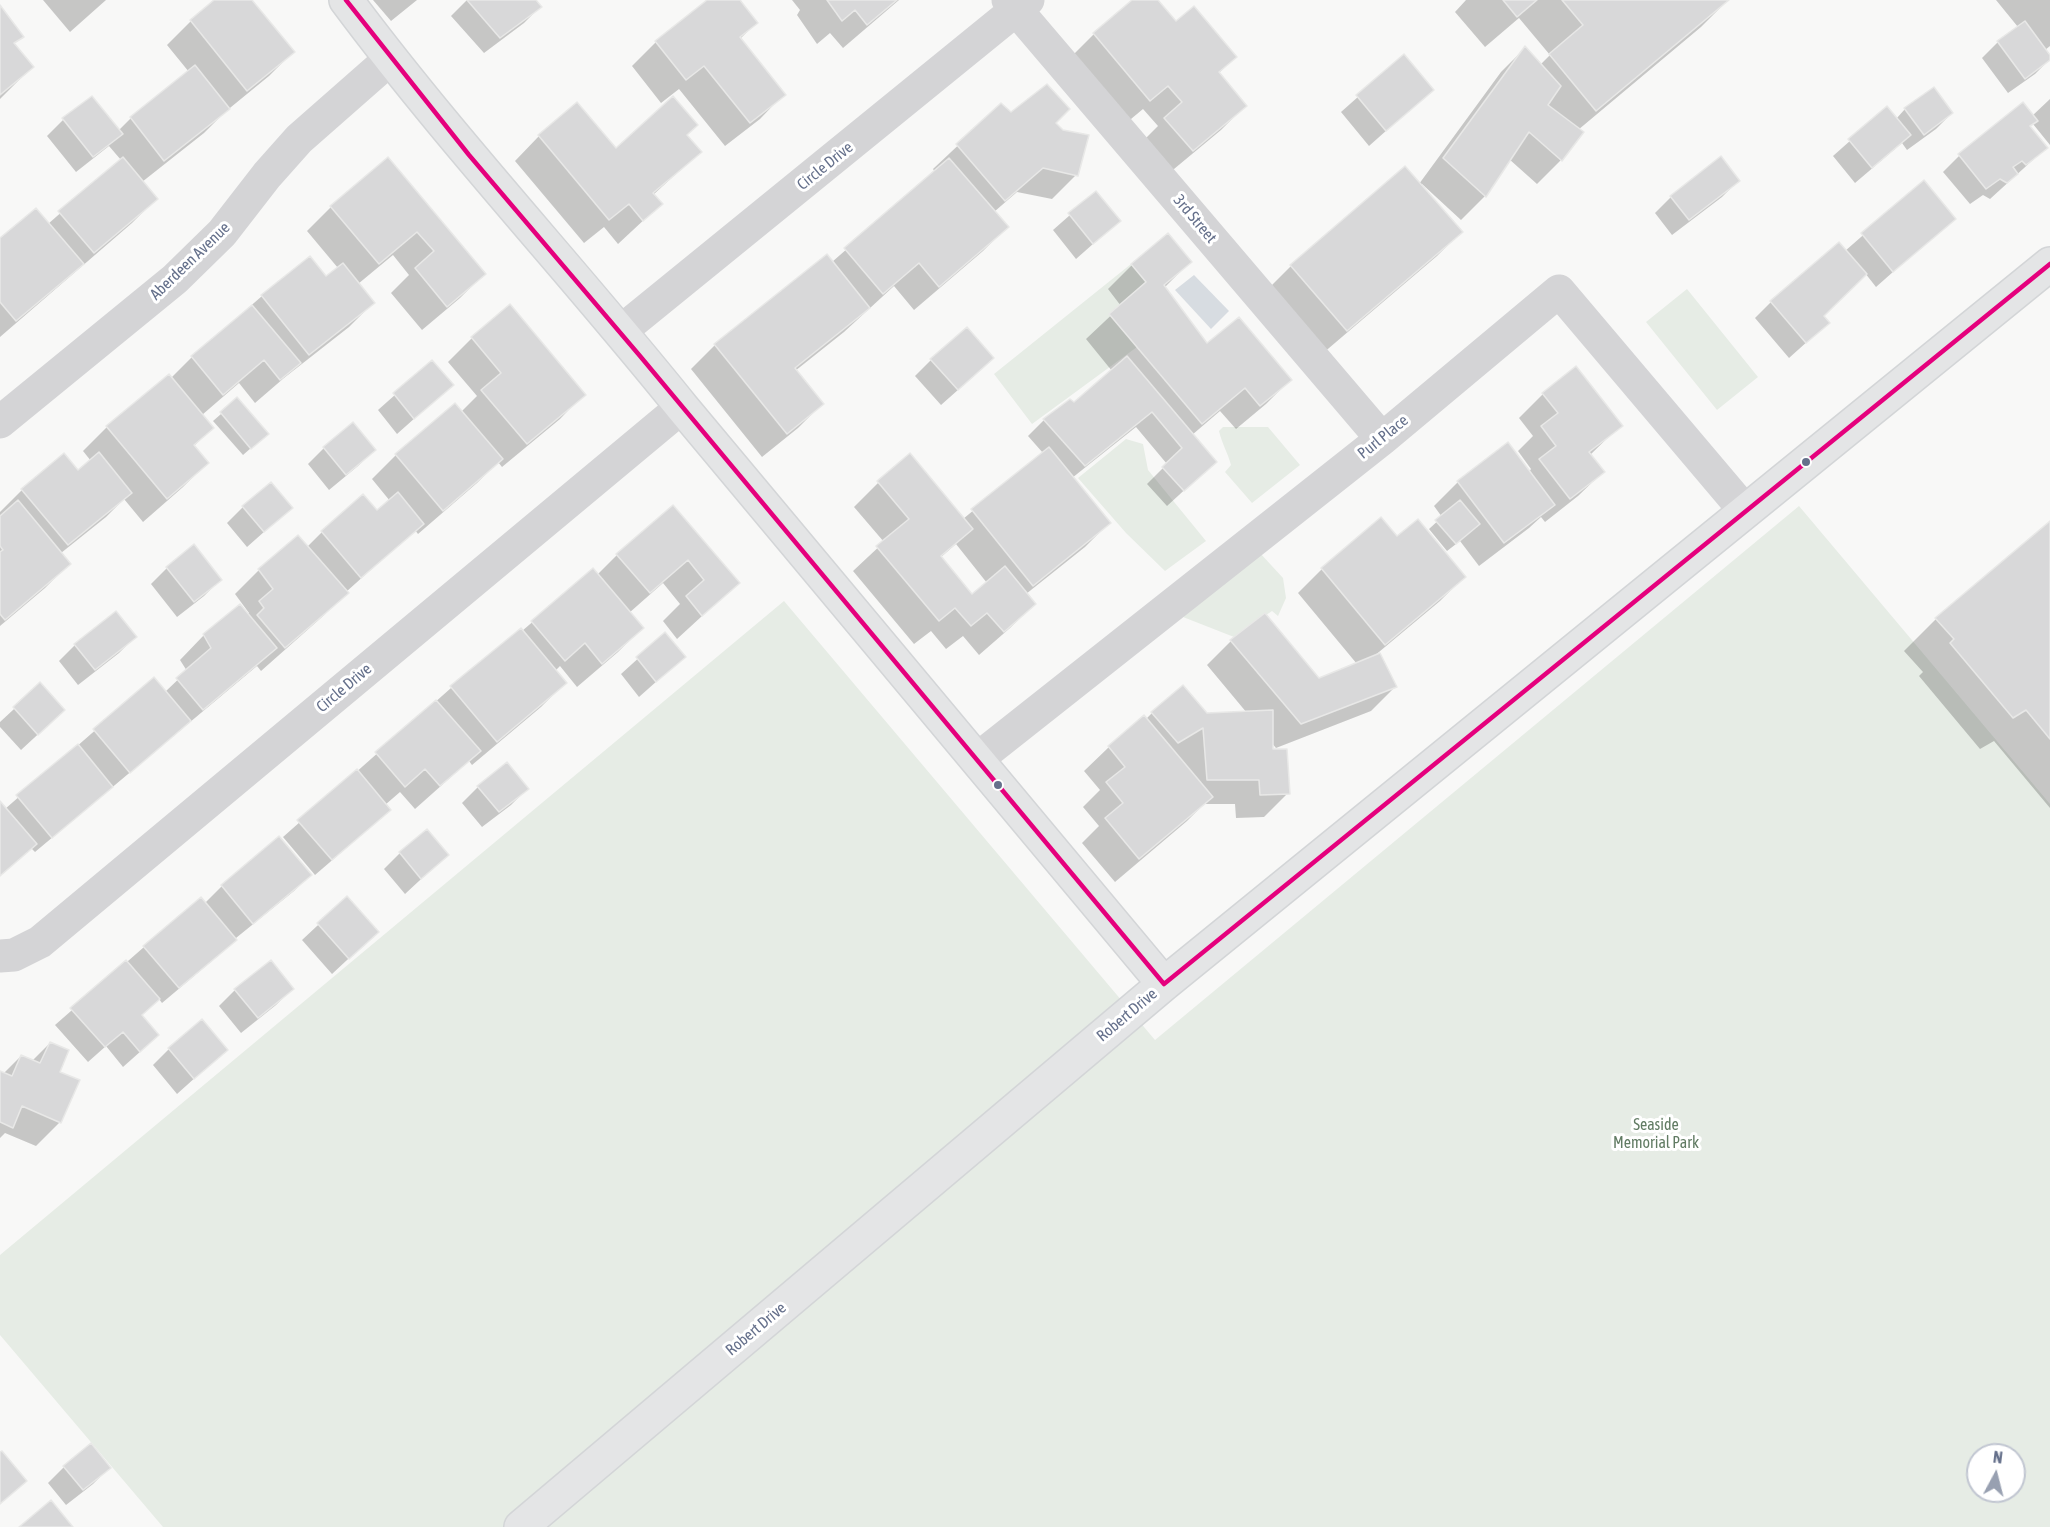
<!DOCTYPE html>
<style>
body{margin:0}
#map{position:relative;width:2050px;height:1527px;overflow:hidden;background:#f8f8f7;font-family:"Asap Condensed",sans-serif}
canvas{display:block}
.north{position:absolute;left:1966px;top:1443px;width:60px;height:60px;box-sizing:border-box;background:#fff;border:2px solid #c1c6d1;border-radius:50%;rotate:7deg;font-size:16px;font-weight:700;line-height:24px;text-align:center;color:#65708b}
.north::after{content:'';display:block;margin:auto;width:21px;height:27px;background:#98a0b1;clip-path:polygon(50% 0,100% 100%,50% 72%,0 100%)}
</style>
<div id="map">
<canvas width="2050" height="1527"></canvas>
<div class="north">N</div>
</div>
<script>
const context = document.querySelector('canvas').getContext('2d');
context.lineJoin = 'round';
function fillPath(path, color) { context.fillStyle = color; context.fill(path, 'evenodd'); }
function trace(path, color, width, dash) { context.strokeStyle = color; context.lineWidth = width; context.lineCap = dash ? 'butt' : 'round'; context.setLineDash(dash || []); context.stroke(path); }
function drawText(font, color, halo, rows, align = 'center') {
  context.font = font + ' "Asap Condensed",sans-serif'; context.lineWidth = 6; context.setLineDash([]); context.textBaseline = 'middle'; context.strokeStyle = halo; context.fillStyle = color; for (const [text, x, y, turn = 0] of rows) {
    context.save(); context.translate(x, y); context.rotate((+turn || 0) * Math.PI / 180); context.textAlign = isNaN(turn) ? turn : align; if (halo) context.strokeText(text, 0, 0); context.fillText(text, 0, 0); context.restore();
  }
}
fillPath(new Path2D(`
 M1131,264L1146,282L1109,314L1137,347L1032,424L994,374Z
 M1687,289L1758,377L1717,410L1646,322Z
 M1223,427H1268L1300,465L1252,503L1225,472L1231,465C1228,453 1222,444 1219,431Z
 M1126,439L1143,444L1148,470L1206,541L1165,571L1126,533L1078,478Z
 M1799,506L2050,804V1527H163L0,1335V1255L784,601L1155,1040ZM1978,1455H2014V1491H1978Z
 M1260,553L1283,578L1286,598L1278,616L1272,611L1234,637L1183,617Z`), '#e6ece5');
fillPath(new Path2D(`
 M1194,275L1229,311L1211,329L1175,290Z`), '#d7dce1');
fillPath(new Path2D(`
 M43,0H106L70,32Z
 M216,0H250L293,52L269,76L225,112L204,133L142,182L156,199L132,223L0,337V240L48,224L121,160L109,146L76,172L47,136L63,120L92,98L118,131L131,118L189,72L167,45L191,21Z
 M373,0H417L391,21Z
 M467,0H534L540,7L524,23L484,53L451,16Z
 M710,0H738L756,23L740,39L784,94L760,119L725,146L679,89L661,103L632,66L656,42Z
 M792,0H899L843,48L830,33L817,44L797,15L800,10Z
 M1134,0H1156L1176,23L1235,57L1218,74L1245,106L1221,130L1168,174L1141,143L1158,126L1143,109L1125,124L1070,58L1094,34Z
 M1466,0H1728L1701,27L1578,130L1561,160L1537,184L1509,159L1485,196L1461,220L1422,184L1420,186L1461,232L1437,256L1322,354L1267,290L1291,266L1405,168L1419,184L1501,72L1525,48L1540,65L1550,55L1519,18L1485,47L1455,12Z
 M1996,0H2050V46L2045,50L2050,59L2035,74L2008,93L1982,58L1998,42L2018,27Z
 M0,8L22,37L13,45L32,67L0,99Z
 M1404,56L1432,90L1369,146L1341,112Z
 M2050,99V145L2033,124L2029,127L2046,148L1990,199L1983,195L1970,204L1943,172L1959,156L2032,116Z
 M577,104L616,150L685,135L700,152L653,195L661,204L618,244L604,227L584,243L515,161L539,136Z
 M1001,105L1011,114L1054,124L1076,175L1052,199L1017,192L994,212L1007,227L983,251L914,310L894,286L844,332L795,371L822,404L798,428L762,457L691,369L715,345L832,262L935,172L933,169Z
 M1887,108L1896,119L1905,109L1952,113L1936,129L1907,150L1902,143L1855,183L1833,156Z
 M388,160L484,274L460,298L422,330L391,293L409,275L393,255L358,284L373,303L349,327L284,378L255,403L239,383L202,415L212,428L193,447L207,463L183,487L143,522L124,499L106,517L61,553L69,564L45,588L0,626V512L22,490L78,472L91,461L83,451L107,427L171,378L192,357L262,296L326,278L338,268L307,231L331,207Z
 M1738,181L1722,197L1672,235L1655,213L1671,197Z
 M1924,182L1954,218L1876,287L1865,273L1822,316L1828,323L1789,358L1755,318L1771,302L1845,251Z
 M1095,193L1119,221L1076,259L1053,230Z
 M1167,235L1190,262L1164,288L1207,345L1290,380L1266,404L1236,429L1220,411L1192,435L1215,462L1167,506L1147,484L1167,464L1136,427L1072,478L1109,523L1085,547L1026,594L1034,604L1010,628L979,655L963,636L946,649L931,631L914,644L853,571L884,542L854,507L878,483L963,519L1043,453L1028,436L1044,420L1070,400L1075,404L1112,371L1086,339L1121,306L1108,289L1132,265ZM956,544L987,583L972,596L940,558Z
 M472,338L584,394L560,419L502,467L498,462L477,483L418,534L415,530L346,592L322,617L261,671L257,666L35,852L31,848L0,876V803L5,809L154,679L165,692L187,671L180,660L204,635L249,613L235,594L259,570L307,547L322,532L376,513L390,501L372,479L396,455L455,405L461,412L477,396L448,362Z
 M931,360L976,374L941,405L915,376Z
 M432,362L452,385L397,434L378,410Z
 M1543,394L1621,425L1590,455L1603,472L1578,496L1545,522L1541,517L1529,528L1479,566L1460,541L1447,551L1429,529L1442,517L1434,506L1458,482L1508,444L1529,472L1531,469L1518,451L1533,436L1519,418Z
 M237,400L259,441L243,455L213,421Z
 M324,448L374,450L358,466L329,490L308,464Z
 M243,507L291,508L247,547L227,523Z
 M673,507L738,583L677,639L663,621L680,604L663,583L629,613L642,628L618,652L577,687L560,666L555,671L565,683L541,707L472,765L469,761L415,809L400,792L385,805L389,809L373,825L315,875L283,837L451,688L521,630L522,631L593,570L597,575L617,555Z
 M1381,519L1397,538L1464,577L1440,601L1373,657L1396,686L1371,711L1276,748L1271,742V750L1288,793L1264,817L1236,818L1235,804H1204L1187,821L1115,882L1082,843L1099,826L1083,807L1100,790L1084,771L1109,747L1144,717L1146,719L1152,713L1207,714L1247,713L1207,665L1231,641L1319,680L1357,664L1298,593L1322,569Z
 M2050,523V808L1994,741L1980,749L1919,676L1923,672L1904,651L1936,619Z
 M167,568L220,580L204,596L177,617L151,584Z
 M664,635L684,657L639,697L621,674Z
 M135,637L119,653L78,685L59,661L75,645Z
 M40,685L47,726L21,750L0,727V722Z
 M478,787L527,789L511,805L482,827L462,803Z
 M279,838L310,875L294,891L236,938L219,955L162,1003L159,999L141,1016V1051L123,1067L106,1046L88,1062L55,1025L144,947L205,903L222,886Z
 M400,853L447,855L405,894L384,869Z
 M347,898L361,947L332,974L302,940Z
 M292,989L276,1005L241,1033L219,1006L235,990Z
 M50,1043L58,1072L60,1122L36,1146L5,1133L0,1138V1073L3,1074L21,1056L32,1061Z
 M169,1049L226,1050L177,1094L153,1065Z
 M64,1467L109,1468L93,1484L66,1505L48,1483Z`), '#0003');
const building = new Path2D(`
 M214,0H252L295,52L247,91L190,20Z
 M467,0H536L542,7L500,38Z
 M707,0H740L758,23L740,37L786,95L750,123L704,66L686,80L655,41Z
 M827,0H897L867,25L855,10L842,21Z
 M1132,0H1158L1176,21L1194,6L1237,57L1219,72L1247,106L1193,151L1164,118L1182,102L1168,86L1150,101L1093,33Z
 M1503,0H1537L1517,17Z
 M1562,0H1729L1596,111L1549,54L1583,25Z
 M0,5L24,37L14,43L34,67L0,95Z
 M2025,21L2050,55V60L2025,79L1997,41Z
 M1525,46L1561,86L1548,105L1584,132L1562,161L1529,132L1486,197L1443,158Z
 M1404,54L1434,90L1386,131L1356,95Z
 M195,65L230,109L164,161L130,117Z
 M1047,84L1070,109L1056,123L1063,130L1089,135L1078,176L1043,168L1005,201L956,144L1001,103L1011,112Z
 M1934,87L1953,113L1924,135L1904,108Z
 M92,96L123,134L93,157L62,118Z
 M673,96L698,125L687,135L702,152L653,193L663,204L643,221L629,204L609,220L538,135L577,102L616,148Z
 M2023,102L2038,121L2030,126L2048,148L2026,165L2022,161L2013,167L2018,174L2007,183L2000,179L1986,189L1958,154Z
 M1887,106L1911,135L1872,168L1848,139Z
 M1721,156L1740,181L1689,220L1670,196Z
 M123,157L158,199L94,253L58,211Z
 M388,157L486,274L447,307L415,268L434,251L417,232L379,264L330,206Z
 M949,158L1009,227L939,287L919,263L883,294L844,248Z
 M1405,166L1463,232L1347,331L1290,265Z
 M1924,180L1956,219L1893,272L1861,233Z
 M1096,191L1121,221L1093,244L1068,213Z
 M36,208L84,264L16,321L0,302V238Z
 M1168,233L1192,262L1164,285L1207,343L1239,317L1292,380L1260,406L1245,388L1202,424L1109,314L1146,282L1131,264Z
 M1839,242L1867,274L1824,316L1830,323L1806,343L1770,301Z
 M827,254L870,308L795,368L824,404L787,434L714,344Z
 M310,256L326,276L343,263L375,303L309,355L261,295Z
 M510,304L586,395L527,444L481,390L501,373L471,337Z
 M252,305L301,363L280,380L264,360L223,395L191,356Z
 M967,327L994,358L958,390L930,359Z
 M1127,356L1217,462L1184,491L1162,467L1182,448L1152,412L1085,466L1043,419L1070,399L1074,402Z
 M432,360L454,385L414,419L393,393Z
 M1576,366L1623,426L1589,452L1605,472L1570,499L1539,459L1556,446L1541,426L1558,413L1542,393Z
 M169,374L214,428L194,445L209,463L167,499L106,426Z
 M237,397L269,434L251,449L220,412Z
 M455,403L503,459L443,511L395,454Z
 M353,422L376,450L346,475L323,447Z
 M1508,442L1555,505L1504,543L1457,481Z
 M1049,447L1111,523L1033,586L971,509Z
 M99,452L132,493L68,545L21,489L64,453L78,470Z
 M910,453L973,529L941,556L972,594L1005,566L1036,604L1004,632L987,613L971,626L955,608L939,621L876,546L909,519L877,481Z
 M271,482L293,508L264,532L242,506Z
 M398,492L424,524L361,578L321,531L363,494L377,510Z
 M18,500L71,564L5,620L0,614V552L3,550L0,546V516Z
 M1460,500L1480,524L1456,544L1435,520Z
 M673,505L740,583L702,616L686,596L704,580L688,560L650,593L616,554Z
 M1381,517L1397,536L1418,519L1466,577L1385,645L1321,568Z
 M2050,521V739L2026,710L2013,718L1950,643L1954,639L1935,618Z
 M298,535L349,593L285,648L257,615L264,608L259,601L273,589L258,569Z
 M194,544L222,580L194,602L166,567Z
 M593,568L644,628L602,664L585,643L565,661L531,621Z
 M240,604L277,648L203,710L176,678L211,648L203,634Z
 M116,611L137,637L95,670L74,644Z
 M1265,613L1319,678L1380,653L1397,687L1301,724L1230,640Z
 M521,628L567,683L497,742L450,686Z
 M665,632L686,657L656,682L636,657Z
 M154,677L191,721L130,773L93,729Z
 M40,682L65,710L38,735L13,707Z
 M1183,685L1207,713L1273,710V749H1287L1290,794L1260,795L1259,780H1207L1203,728L1178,743L1151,712Z
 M436,700L481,751L440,786L425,769L405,787L375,752Z
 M1144,715L1213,797L1139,859L1105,818L1123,803L1106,782L1125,767L1108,746Z
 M78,744L113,787L52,838L16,795Z
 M507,762L529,789L499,812L477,786Z
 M357,769L391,810L332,860L297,820Z
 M0,801L37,844L0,876Z
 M427,829L449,855L421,879L399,852Z
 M279,836L312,875L253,924L221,885Z
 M347,896L379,932L349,959L317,923Z
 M201,897L237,940L179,988L143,946Z
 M126,960L160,999L142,1015L159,1035L140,1052L123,1032L105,1047L70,1008Z
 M271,960L294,989L258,1018L234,989Z
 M202,1019L228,1050L194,1079L168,1048Z
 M50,1042L69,1050L60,1072L80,1080L61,1123L22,1106L13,1128L0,1122V1071L12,1076L21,1055L40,1063Z
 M91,1443L111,1468L83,1490L63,1466Z
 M2,1451L27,1481L0,1504V1452Z
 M51,1500L73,1527H19Z`);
fillPath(building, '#d8d8d9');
trace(building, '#e8e8e7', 1.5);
const secondary = new Path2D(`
 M346,0C451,141 572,270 682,407L1164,984
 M521,1527L1164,984L2050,264`);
trace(secondary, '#d3d5d7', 36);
trace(new Path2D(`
 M1008,0L1382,439
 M621,331L1028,0
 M0,422L175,279L222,233L267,175L299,139L390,59
 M976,760L1382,439L1559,291L1746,512
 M0,956L14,955L40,942L682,407`), '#d4d4d6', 33);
trace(secondary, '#e4e5e6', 33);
trace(new Path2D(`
 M346,0L469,155L640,356L1164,984L2050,264`), '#e5007d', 4.5);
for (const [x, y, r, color] of [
 [1806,462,5,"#65708b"],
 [998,785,5,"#65708b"]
]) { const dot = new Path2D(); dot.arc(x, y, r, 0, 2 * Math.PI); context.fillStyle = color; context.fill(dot); trace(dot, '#fff', 2); }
drawText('16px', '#65708b', '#fff', [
 ["Circle Drive",825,166,-39],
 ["3rd Street",1195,219,50],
 ["Aberdeen Avenue",190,261,-44],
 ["Purl Place",1383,437,-39],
 ["Circle Drive",344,688,-40],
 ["Robert Drive",1127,1015,-40],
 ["Robert Drive",756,1329,-40]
]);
drawText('16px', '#617b63', '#fff', [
 ["Seaside",1656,1125],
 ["Memorial Park",1656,1143]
]);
</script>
